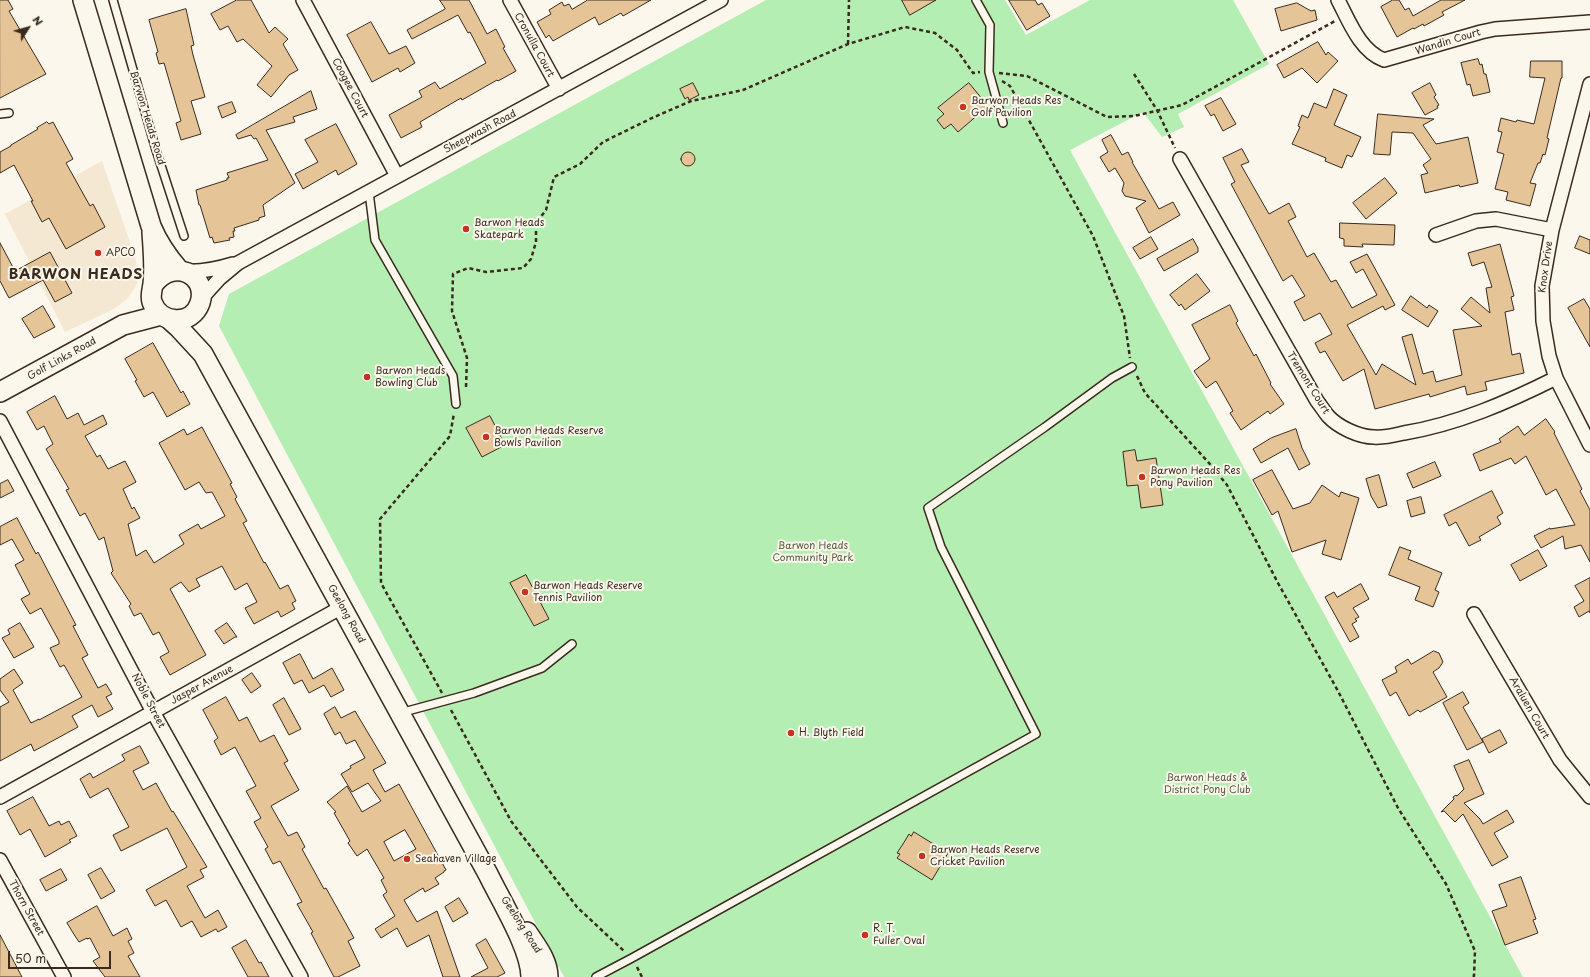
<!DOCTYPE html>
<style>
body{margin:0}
#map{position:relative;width:1590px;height:977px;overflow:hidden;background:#fbf7ec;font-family:"Playpen Sans",sans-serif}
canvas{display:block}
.north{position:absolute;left:8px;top:8px;width:40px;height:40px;-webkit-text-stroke:3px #fbf7ec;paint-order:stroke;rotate:53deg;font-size:11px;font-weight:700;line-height:16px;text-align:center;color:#3b2a1e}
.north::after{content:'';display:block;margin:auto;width:14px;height:18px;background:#3b2a1e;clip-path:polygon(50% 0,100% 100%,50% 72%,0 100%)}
.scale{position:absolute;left:8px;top:951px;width:103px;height:18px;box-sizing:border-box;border:2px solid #3b2a1e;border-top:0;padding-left:5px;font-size:12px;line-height:14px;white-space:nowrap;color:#3b2a1e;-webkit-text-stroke:3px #fbf7ec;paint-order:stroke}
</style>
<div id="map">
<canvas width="1590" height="977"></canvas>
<div class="north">N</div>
<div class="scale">50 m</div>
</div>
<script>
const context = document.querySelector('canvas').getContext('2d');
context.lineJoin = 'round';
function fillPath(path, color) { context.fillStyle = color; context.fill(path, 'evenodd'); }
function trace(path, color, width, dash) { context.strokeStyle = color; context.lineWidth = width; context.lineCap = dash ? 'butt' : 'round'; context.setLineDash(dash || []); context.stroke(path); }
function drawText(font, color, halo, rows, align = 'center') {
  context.font = font + ' "Playpen Sans",sans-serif'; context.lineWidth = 4; context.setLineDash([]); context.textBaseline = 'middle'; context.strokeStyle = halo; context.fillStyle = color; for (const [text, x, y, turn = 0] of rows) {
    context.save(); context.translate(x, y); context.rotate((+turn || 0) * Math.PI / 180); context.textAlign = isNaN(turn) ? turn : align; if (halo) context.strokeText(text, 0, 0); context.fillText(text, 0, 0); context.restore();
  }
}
fillPath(new Path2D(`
 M102,161L136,260L139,276L136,286L127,299L114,309L65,332L5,214Z`), '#f4e8d3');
fillPath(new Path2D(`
 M766,0H1005L1026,35L1090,0H1233L1269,64L1178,114L1184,127L1162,137L1143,112L1070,150L1523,977H564L219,326L229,294Z`), '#b4eeb3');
const building = new Path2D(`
 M0,0H8L13,9L9,11L46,74L0,98Z
 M237,0H251L269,33L275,27L288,39L283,44L298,70L289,75L271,97L257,85L272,66L243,39L237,42L228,26L220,30L211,14Z
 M440,0H469L487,34L496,29L505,47L503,48L516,71L498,81L497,80L462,100L461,98L420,122L422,127L401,138L389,115L422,97L419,91L435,82L440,89L486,63L470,32L468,33L458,15L412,39L407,30L445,9Z
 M588,0H651L623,16L621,13L599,25L595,17L553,41L549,35L546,38L537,22L551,14L549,10L562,2L564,6L569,4L572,9Z
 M902,0H936L910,15Z
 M1009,0H1035L1038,5L1042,3L1050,16L1027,30Z
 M1393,0H1399L1405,10L1409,8L1413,16L1441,0H1465L1442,12L1444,15L1424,26L1423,24L1414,29L1413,28L1397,37L1381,7Z
 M1297,3L1311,11L1315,10L1317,20L1281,31L1275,9Z
 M186,9L194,45L191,46L193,55L205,97L191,101L201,134L181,140L176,123L181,121L164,63L159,64L156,53L158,52L149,20Z
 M371,22L389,54L406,46L415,63L400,72L398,68L372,82L347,35Z
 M1318,42L1326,55L1328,52L1338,61L1317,83L1302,68L1284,78L1277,65Z
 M1478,59L1480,65L1482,64L1484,74H1486L1490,92L1473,96L1470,84L1467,85L1461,63Z
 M1531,61H1562V78H1561L1547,138L1549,139L1545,155L1543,154L1540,163H1538L1530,183L1536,184L1530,206L1506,200L1508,192L1495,189L1504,154L1497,152L1502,132L1498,131L1501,118L1516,122L1517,120L1534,124L1545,78L1530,77Z
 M693,83L699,95L689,100L688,97L685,99L680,89Z
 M969,83L988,106L958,132L951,124L944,129L937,120L944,114L938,108Z
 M1430,83L1436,95L1434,97L1439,105L1437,106L1438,108L1425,115L1412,93Z
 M1334,89L1347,95L1334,125L1361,137L1352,157L1347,155L1342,168L1325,161L1326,158L1292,144L1300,127L1298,126L1302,115L1308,118L1314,103L1326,108Z
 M311,91L317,109L293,117L295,122L266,130L295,183L263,205L265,216L259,218V220L234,228L235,231H233L234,237L229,238L230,240L214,243L212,237L210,238L200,205H199L196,190L227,180V178H229L227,173L268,160L256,138L254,139L251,135L238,139L236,135Z
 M1221,98L1236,124L1223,131L1214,114L1211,116L1205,106Z
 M232,102L236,112L222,118L218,107Z
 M1378,114L1434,119L1423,125L1436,144L1468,137L1478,183L1460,187L1459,185L1425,193L1421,175L1428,173L1423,165L1431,159L1413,133L1392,132L1390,155L1374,154Z
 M47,122L49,124L53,122L73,159L66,163L90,206L93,204L105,227L66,249L49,218L42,222L31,201H33L14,165L0,173V152L11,146V145L38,129L37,128Z
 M336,124L357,164L338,175L336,170L303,189L295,174L318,162L305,140Z
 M1111,135L1122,155L1128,152L1133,162H1132L1159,209L1173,202L1180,215L1149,233L1136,208L1146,201L1125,196L1122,191L1124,183L1115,168L1109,172L1100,157L1108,152L1102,140Z
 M1242,149L1249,162L1241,165L1269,214L1289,203L1296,217L1288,221L1307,257L1314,253L1331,282L1336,280L1352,308L1377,295L1363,269L1356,273L1350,262L1367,254L1395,305L1385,310L1383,306L1347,325L1376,375L1382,364L1416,385L1402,337L1412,334L1423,374L1433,371L1436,382L1462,375L1453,330L1482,326L1461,309L1471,297L1490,313L1486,288L1492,287L1484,262L1472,266L1468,253L1500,244L1514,296L1511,297L1514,310L1505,312L1512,355L1520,353L1524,373L1485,382L1487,390L1467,395L1465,386L1430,397L1429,394L1375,409L1364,369L1343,381L1325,351L1320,353L1315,343L1332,334L1320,313L1304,321L1294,302L1305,296L1292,275L1283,281L1231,184L1235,182L1223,158Z
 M681 159a7 7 0 1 1 14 0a7 7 0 1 1-14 0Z
 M1385,178L1397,193L1366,219L1353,203Z
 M1340,223L1395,225L1394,245L1362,244L1363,247L1344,246V239L1340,238Z
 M1580,236L1590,240V254L1575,248Z
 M1151,237L1158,249L1140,259L1133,248Z
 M1193,239L1198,248V252L1164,271L1157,259Z
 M0,243L15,271L50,252L72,293L55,302L43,280L9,298L0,281Z
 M1197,274L1210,291L1185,310L1181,304L1179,306L1170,295Z
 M1411,296L1427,308L1429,305L1438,311L1428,327L1402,310Z
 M1584,299L1590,309V347L1568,308Z
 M1230,305L1238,321L1236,323L1254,356L1256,354L1271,383L1270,384L1284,404L1270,414L1268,411L1241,430L1230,413L1233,411L1216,381L1206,388L1194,371L1210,359L1192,325Z
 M43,306L55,327L34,338L22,319Z
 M153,343L181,393L183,391L190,404L167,417L153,392L144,397L135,381L137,380L125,359Z
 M55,396L67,419L78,413L84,425L103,415L107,424L85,436L97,457L100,455L108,469L125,461L136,482L123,489L132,509L134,507L140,518L128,524L136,556L146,550L154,563L184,544L179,535L198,524L201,529L225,516L212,492L206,493L199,482L185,490L159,443L184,429L187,435L202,427L232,483L230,484L237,497L235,499L247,521L243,523L264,563L265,562L280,589L288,585L296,601L292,603L295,609L281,617L278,611L254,624L245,608L257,602L247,583L235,590L222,566L196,579L200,586L189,592L181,582L170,589L206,655L170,675L160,657L169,652L159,632L153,635L141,613L134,616L129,606L131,604L111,573L113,571L104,537L99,540L85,513L80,516L66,490L69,489L46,449L53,444L44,426L37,430L27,412Z
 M490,416L505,445L482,457L466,428Z
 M1546,419L1555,432L1554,433L1582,489L1580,491L1590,510V562L1581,545L1565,549L1563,536L1541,548L1534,536L1550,528V529L1575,525L1556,489L1546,495L1526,456L1515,464L1511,458L1480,471L1473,454L1501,442L1499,439L1518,426L1524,435Z
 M1296,429L1302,448L1310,464L1299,470L1288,448L1261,463L1253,449L1271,438Z
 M1135,450L1137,461L1156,458L1163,505L1141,508L1138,485L1127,486L1123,452Z
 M1435,462L1441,476L1413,488L1407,474Z
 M1272,470L1293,509L1310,503L1322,485L1339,497L1341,492L1359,498L1341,560L1322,554L1326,540L1292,552L1278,511L1272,515L1253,480Z
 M1379,475L1387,505L1378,508L1371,496L1366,479Z
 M8,480L14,491L0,498V484Z
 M1492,491L1503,513L1497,517L1501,524L1479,537L1481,540L1469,546L1456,522L1449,526L1444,515Z
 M1421,497L1425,513L1411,517L1407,501Z
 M17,518L36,554L38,552L76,625L73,626L88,655L82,658L98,688L106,684L112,694L106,697L113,709L98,717L92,705L72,716L78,727L34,751L31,744L0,761V707L9,702L0,690V679L14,669L23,683L13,690L31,723L39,719V720L82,697L64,665L60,667L50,648L59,644V641L41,608L30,614L21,599L30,594L15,565L24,560L12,539L0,545V527Z
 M1400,547L1411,551L1408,559L1442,573L1435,590L1439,592L1433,607L1415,600L1420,587L1389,575Z
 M1538,550L1547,566L1520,581L1511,565Z
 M526,575L549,619L534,626L510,583Z
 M1590,578V613L1589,611L1579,617L1574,607L1584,601L1575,586Z
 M1361,584L1369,599L1353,608L1359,617L1355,619L1357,621L1352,624L1359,637L1350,642L1325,597L1334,592L1337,597Z
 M20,623L34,647L14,658L2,638L10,634L8,630Z
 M227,623L237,637H235L224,644L215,631Z
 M1434,651L1439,653L1443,662L1439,668L1433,672L1447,697L1420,712L1418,710L1409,716L1396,692L1390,696L1382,680L1397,672L1395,667L1408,659L1411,664Z
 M300,654L313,679L332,668L344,690L331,697L324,685L309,693L302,680L294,684L283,663Z
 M252,673L261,686L251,693L242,680Z
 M1463,692L1469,703L1463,707L1483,742L1467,750L1443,703Z
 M226,697L239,721L247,717L260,742L274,735L288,761L284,763L299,790L271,806L288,836L297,832L305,847L302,849L324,889L326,888L354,938L348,941L360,966L338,977H334L311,933L313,932L297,904L302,902L280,861L273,864L265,849L268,847L254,822L261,818L246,791L256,786L235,747L221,755L214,741L218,738L203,710Z
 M284,698L301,729L289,735L273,705Z
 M335,707L341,718L355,711L386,763L373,770L385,792L399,784L446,870L444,871V872L435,878L439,884L425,892L423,888L404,900L417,922L437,911L460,977H443L429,935L407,947L397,928L381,938L375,929L395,916L383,895L387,892L381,880L384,878L367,849L357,856L348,843L350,841L334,813L336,812L327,802L347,786L362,812L381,801L368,783L352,792L341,774L351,768L350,766L365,758L355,740L346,744L340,732L335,735L324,714ZM405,830L416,849L394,861L384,842Z
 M1500,730L1507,743L1489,753L1482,739Z
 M140,746L149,763L133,771L143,790L156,783L172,812L173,811L207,867L200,870L204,877L187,886L205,918L218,910L227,927L218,932L216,929L201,937L192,921L181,927L166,900L155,906L146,890L187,867L167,828L121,851L113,835L129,827L108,788L90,798L80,779L90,773L93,778L125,760L122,755Z
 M1469,760L1484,794L1464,803L1480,819L1483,824L1507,810L1514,822L1494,833L1508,857L1492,866L1463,814L1455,822L1444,811L1441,812L1454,799L1453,797L1456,795L1457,796L1464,789L1454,766Z
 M33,797L49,826L59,821L61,825L69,821L77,836L69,840L71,842L45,857L30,829L20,835L7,811Z
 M914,832L948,853L932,880L897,858L900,854L897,853L903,844L909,834L911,836Z
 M101,868L115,891L101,899L88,875Z
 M61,869L67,880L46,891L40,880Z
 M1521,877L1536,919L1533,920L1538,933L1505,945L1492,911L1507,906L1499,885Z
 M459,898L468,913L453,922L445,907Z
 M97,906L113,936L127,928L132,939L128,941L134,953L128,956L140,977H105L93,961L100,957L90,938L87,939V938L79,942L75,936L67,923Z
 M0,935L22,977H0Z
 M486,939L505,973L497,977H471L488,968L476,945Z
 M246,940L259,963L261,962L269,977H248L232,948Z`);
fillPath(building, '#e5c598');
trace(building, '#3b2a1e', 1);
const lane = new Path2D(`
 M113,0L156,150L184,236
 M976,0L990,25L989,72L1003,123
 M0,114L9,113
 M369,192L375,240L453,376L456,404
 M400,713L474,693L542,668L572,644
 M596,977L632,958L1036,734L941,547L928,508L1045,427L1112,378L1132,367`);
const street = new Path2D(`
 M303,0L397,176
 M510,0L559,89
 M1338,0C1349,21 1360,51 1384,60L1481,32L1495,29L1590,22
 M1590,84L1552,230L1542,286L1543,321L1549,356L1556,378L1590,445
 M1180,159L1317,401C1321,406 1324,411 1328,416C1338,427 1359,437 1374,437C1384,438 1395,435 1404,433C1458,424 1508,402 1556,378
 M1436,235L1476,221L1496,219L1552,230
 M185,271C202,272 217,269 233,264
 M201,299L220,278L238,263L721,0
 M0,421L153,712L301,977
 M1474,614L1560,760L1590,797
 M0,797L342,607
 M0,860L64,977`);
const secondary = new Path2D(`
 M83,0L151,226C158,243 167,256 179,270
 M152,232C153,249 155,267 153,284C152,291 150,296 152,302C160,325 192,326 200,303C209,274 172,257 153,285
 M169,319L179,328L203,354L488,874C501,901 531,949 531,977
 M0,392L123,325L161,315
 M527,932C536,946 548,960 548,977`);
trace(lane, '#3b2a1e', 10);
trace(street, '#3b2a1e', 16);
trace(secondary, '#3b2a1e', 22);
trace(new Path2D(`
 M848,44L849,0
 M999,73L1027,76L1107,117L1134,116L1182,105L1335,21
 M1134,74L1157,110L1175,148
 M1002,81L1010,86L1093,236L1124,316L1130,358
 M1137,376L1145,393L1209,463L1227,485L1278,583L1338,691L1398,808L1446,884L1475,951L1474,976L1473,977
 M466,387L467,358L452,311L453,274L468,268L486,272L523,268L531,259L536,242V223L546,210L554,177L580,164L603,142L652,118L691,101L743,90L848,44L905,27L935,33L957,50L973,73L980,72
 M442,693L381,583L380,519L450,436L454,413
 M451,710L511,821L577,907L625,952
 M637,967L642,977`), '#3b2a1e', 2.5, [4, 3]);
trace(lane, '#fbf7ec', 7);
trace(street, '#fbf7ec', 13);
trace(secondary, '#fbf7ec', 19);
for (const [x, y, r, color] of [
 [963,107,4,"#c8321e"],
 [466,229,4,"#c8321e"],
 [98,253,4,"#c8321e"],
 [367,377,4,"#c8321e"],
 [486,437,4,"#c8321e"],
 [1142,477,4,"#c8321e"],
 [525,592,4,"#c8321e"],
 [791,733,4,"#c8321e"],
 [922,856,4,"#c8321e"],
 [407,859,4,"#c8321e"],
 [865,935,4,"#c8321e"]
]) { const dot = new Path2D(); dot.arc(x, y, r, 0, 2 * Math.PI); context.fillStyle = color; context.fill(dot); trace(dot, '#fbf7ec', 1.5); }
drawText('10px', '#3b2a1e', '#fbf7ec', [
 ["Wandin Court",1448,42,-17],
 ["Cronulla Court",534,45,61],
 ["Coogee Court",350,88,62],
 ["Barwon Heads Road",147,118,73],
 ["Sheepwash Road",480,132,-28],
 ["Knox Drive",1546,267,-82],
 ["Golf Links Road",62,359,-29],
 ["Tremont Court",1308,383,58],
 ["Geelong Road",346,614,61],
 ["Jasper Avenue",202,685,-29],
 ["Noble Street",148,701,62],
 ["Araluen Court",1529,708,60],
 ["Thorn Street",26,908,61],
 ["Geelong Road",521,925,57]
]);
drawText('10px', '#3b2a1e', '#fbf7ec', [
 ["Barwon Heads Res",971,101],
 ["Golf Pavilion",971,113],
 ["Barwon Heads",474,223],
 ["Skatepark",474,235],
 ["APCO",106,253],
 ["Barwon Heads",375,371],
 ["Bowling Club",375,383],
 ["Barwon Heads Reserve",494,431],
 ["Bowls Pavilion",494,443],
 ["Barwon Heads Res",1150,471],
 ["Pony Pavilion",1150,483],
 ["Barwon Heads Reserve",533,586],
 ["Tennis Pavilion",533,598],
 ["H. Blyth Field",799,733],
 ["Barwon Heads Reserve",930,850],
 ["Cricket Pavilion",930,862],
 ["Seahaven Village",415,859],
 ["R. T.",873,929],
 ["Fuller Oval",873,941]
], 'left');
drawText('10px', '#595b43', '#fbf7ec', [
 ["Barwon Heads",813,546],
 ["Community Park",813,558],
 ["Barwon Heads &",1207,778],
 ["District Pony Club",1207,790]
]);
context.letterSpacing = '1px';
drawText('bold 14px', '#3b2a1e', '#fbf7ec', [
 ["BARWON HEADS",76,275]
]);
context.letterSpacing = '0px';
</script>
